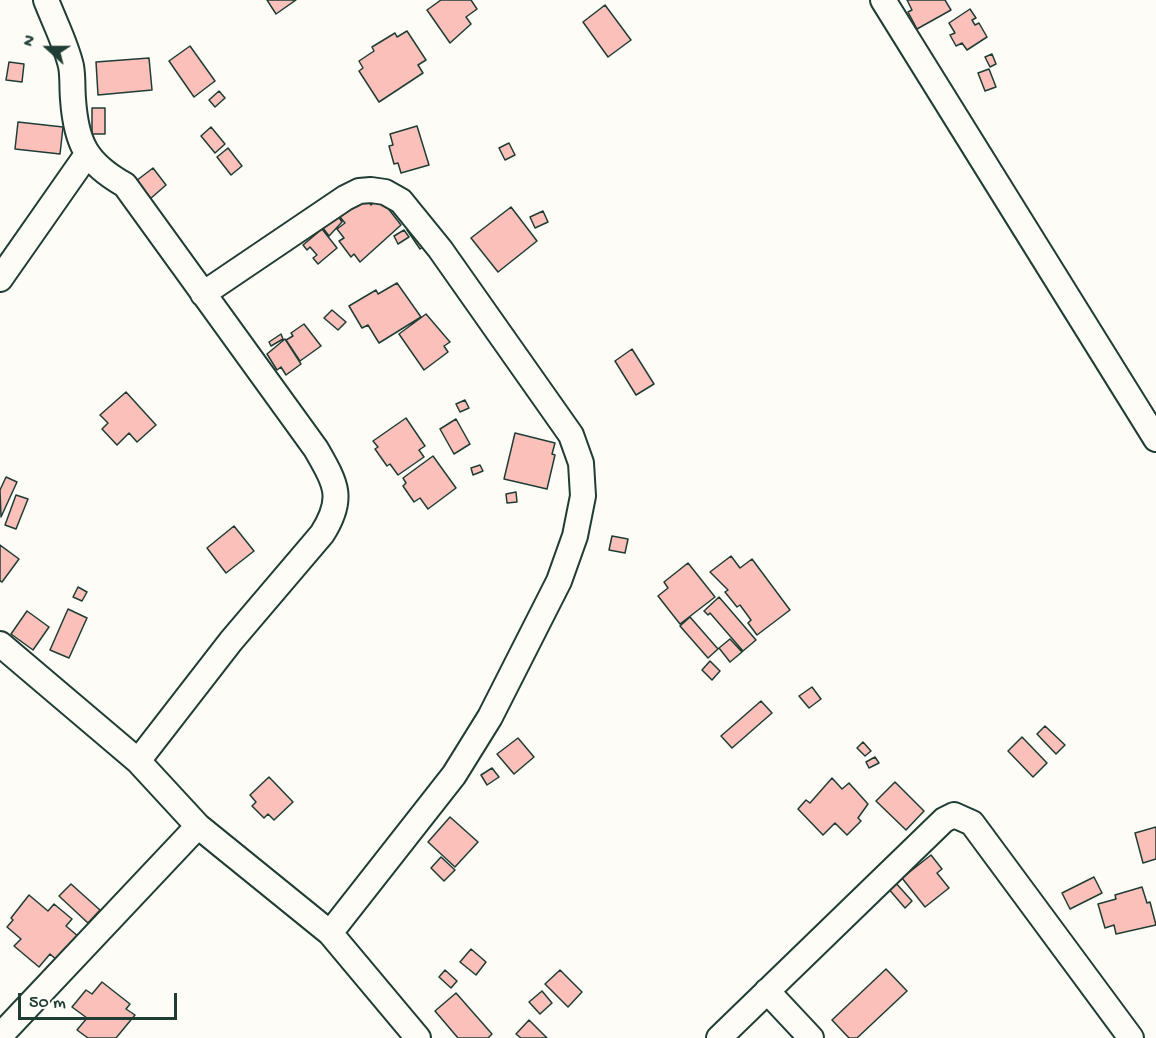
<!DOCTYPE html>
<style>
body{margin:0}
#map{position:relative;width:1156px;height:1038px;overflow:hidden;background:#fdfcf7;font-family:"Gochi Hand",sans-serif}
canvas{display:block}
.north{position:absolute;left:18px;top:18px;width:60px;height:60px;-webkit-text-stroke:4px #fdfcf7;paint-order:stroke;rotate:291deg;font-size:16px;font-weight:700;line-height:24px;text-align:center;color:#1f3d34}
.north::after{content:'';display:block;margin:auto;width:21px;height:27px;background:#1f3d34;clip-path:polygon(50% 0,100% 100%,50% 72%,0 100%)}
.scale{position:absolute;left:18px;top:993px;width:159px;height:27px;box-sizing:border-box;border:3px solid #1f3d34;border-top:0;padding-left:8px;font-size:18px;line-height:21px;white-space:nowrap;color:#1f3d34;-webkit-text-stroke:4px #fdfcf7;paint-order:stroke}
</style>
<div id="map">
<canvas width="1156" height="1038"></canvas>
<div class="north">N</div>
<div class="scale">50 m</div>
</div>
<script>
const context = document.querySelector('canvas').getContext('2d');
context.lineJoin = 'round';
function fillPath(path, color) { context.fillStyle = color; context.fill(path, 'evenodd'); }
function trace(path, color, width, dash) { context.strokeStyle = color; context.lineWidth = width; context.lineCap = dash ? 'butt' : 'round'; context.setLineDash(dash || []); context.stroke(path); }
const building = new Path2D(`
 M267,0H296L276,14Z
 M441,0H471L477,9L466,17L471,24L450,43L427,10Z
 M907,0H945L951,10L917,29L908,12L912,10Z
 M605,5L631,40L608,57L583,22Z
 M970,9L976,18L972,20L975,25L979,23L987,37L967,50L962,43L956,46L950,35L955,33L949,23Z
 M407,31L426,60L418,65L423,73L379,102L359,71L363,68L359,61L374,51L372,47L395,33L397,37Z
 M190,46L215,81L194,97L169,61Z
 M992,54L996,64L990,67L985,57Z
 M149,58L152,90L98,95L96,62Z
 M9,62L24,64L22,82L6,80Z
 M989,69L996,87L985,91L978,73Z
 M219,91L225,98L215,107L209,100Z
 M92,108H105V134H92Z
 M18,122L63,127L60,154L15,149Z
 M417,126L429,165L401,173L398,163L394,164L389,146L393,145L390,134Z
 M211,127L225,144L215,153L201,136Z
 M509,143L515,155L505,160L499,148Z
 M228,148L242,166L231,175L217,157Z
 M153,168L166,185L150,199L136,181Z
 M366,197L371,205L380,198L401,225L360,262L354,254L351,257L339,241L344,238L337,229L345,223L340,217Z
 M511,207L537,241L498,272L471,238Z
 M543,211L548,222L535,228L530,217Z
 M338,216L342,222L329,236L323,228Z
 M416,224L426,245L420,249L407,230Z
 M322,229L337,248L318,264L313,258L317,255L310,247L307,250L303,245Z
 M404,230L409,237L398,244L394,236Z
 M397,283L421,317L379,343L368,325L362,328L349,306L376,290L378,294Z
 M332,310L346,322L338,330L324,318Z
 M426,314L450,342L444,346L448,352L424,370L399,334Z
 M304,324L321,346L300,361L286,340L293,336L291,333Z
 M281,334L283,339L271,346L269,342Z
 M285,339L301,364L286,375L281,367L277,370L267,354Z
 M632,349L654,384L636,395L615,361Z
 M126,392L156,425L137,442L129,433L117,445L102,429L108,423L100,415Z
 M465,400L469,408L460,412L456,404Z
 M406,418L425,446L419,450L424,457L398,475L390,464L387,466L375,449L378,447L373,441Z
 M456,419L470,444L454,454L440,429Z
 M515,433L555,443L552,454L555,455L547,489L504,479Z
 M433,456L456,488L428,509L420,498L414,502L403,486L406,483L403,478Z
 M480,465L483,471L473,475L471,468Z
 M6,477L17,482L1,517L0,490Z
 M516,492L517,502L507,503L506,494Z
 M16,495L28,499L16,529L5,525Z
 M234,526L254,551L226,573L207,548Z
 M612,536L628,539L625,553L609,550Z
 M0,545L19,559L2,582L0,581Z
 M731,556L740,568L752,559L790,610L757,635L748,623L751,620L740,605L737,607L725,592L728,590L710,572Z
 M688,563L715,597L680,624L658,596L668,588L664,582Z
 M78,587L87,592L82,601L73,597Z
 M719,597L756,640L743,651L710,613L708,615L704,611Z
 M68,609L87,618L69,658L50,650Z
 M27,611L49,627L33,650L11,634Z
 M690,617L718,649L708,658L680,626Z
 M730,639L742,652L730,662L719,648Z
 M710,661L720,671L712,680L702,670Z
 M812,687L821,699L809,708L799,696Z
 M761,701L772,713L732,748L721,736Z
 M1045,726L1065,745L1056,754L1037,734Z
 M1022,737L1047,763L1033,777L1008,751Z
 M518,738L534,757L514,774L497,754Z
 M863,742L871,751L865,756L857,748Z
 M875,757L879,763L869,768L866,762Z
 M492,768L499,777L487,785L481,775Z
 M269,777L293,802L274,820L268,814L264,818L252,806L256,802L250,795Z
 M832,778L842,789L849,783L868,804L858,818L861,821L847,835L835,823L823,835L798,809L806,800L810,803Z
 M895,782L924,811L906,830L876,801Z
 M450,817L478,842L455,867L428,842Z
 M1156,827V859L1143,863L1135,833Z
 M931,855L942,869L937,873L949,888L925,907L902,878Z
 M441,857L455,870L444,881L431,868Z
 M1094,877L1102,893L1070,909L1062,893Z
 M894,881L912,901L905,908L887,887Z
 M71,884L100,910L88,923L59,896Z
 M1142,887L1147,903L1150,902L1156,925L1116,934L1114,925L1105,928L1098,904L1116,899L1115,895Z
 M29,895L48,911L54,904L72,919L66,926L79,937L58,961L50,954L39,967L14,946L21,939L7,927L13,920L11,918Z
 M471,949L486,962L476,975L460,962Z
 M886,969L907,991L857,1038H849L832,1020Z
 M445,970L457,981L451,988L439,977Z
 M560,970L582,992L568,1007L545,984Z
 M102,982L130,1004L126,1009L135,1015L116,1038H88L77,1030L87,1018L72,1007L86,990L92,994Z
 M542,991L552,1003L540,1014L529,1002Z
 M456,993L492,1034L488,1038H458L435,1011Z
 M529,1020L547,1038H521L516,1034Z`);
fillPath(building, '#fcc0ba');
trace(building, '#1f3d34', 1.5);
const minor = new Path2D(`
 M46,0C54,21 66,44 71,66C73,76 72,88 73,99C76,143 86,163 125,185L316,449C336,484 345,498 322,534L231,641L138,761
 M883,0L1156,439
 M0,279L86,156
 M203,294L345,198L359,191L371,190L385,192L401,201L440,249L571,435L581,463L583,496L575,536L559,581L490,717L454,775L330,933
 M0,644L138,761L198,826L330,933L418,1038
 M767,991L811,1038
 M0,1036L198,826
 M719,1038L944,820L954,815L972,823L1131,1038`);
trace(minor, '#1f3d34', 28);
trace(minor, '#fdfcf7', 24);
</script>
